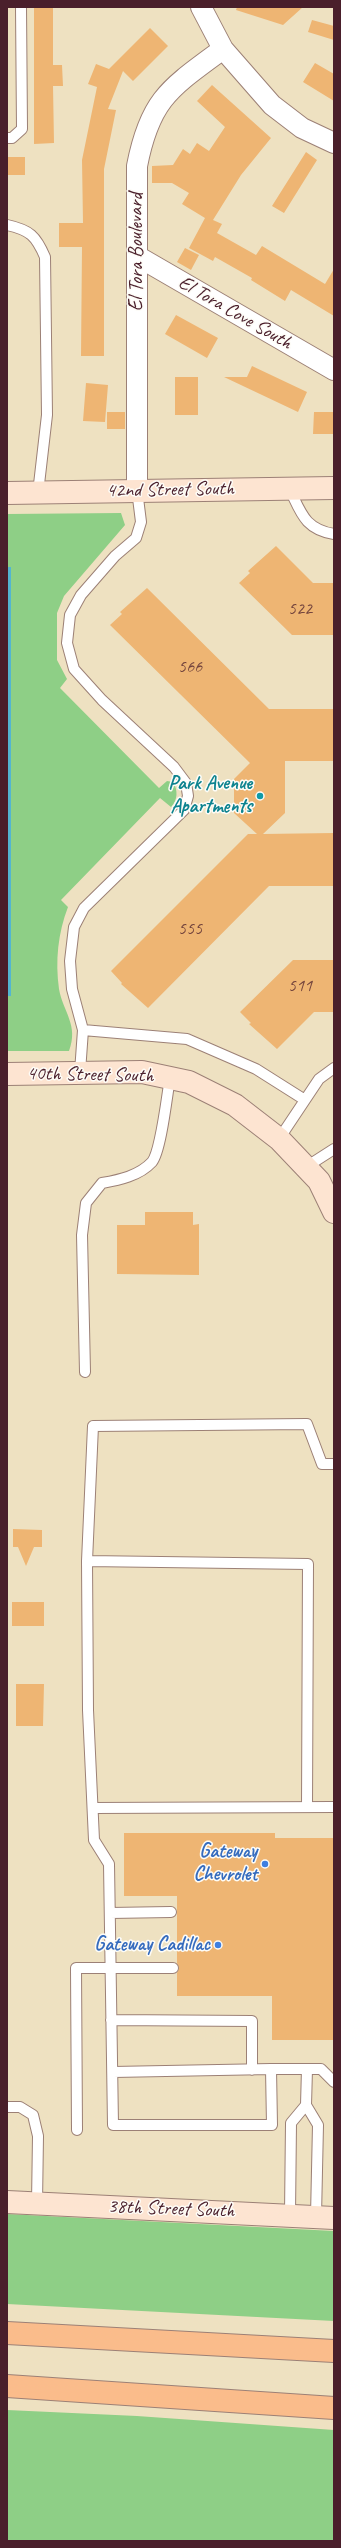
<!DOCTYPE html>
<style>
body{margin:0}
#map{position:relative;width:341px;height:2548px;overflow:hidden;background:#eee1c1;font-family:Caveat,sans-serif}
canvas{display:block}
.frame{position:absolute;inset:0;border:8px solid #4a1f2b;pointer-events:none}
</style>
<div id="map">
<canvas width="341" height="2548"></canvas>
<div class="frame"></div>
</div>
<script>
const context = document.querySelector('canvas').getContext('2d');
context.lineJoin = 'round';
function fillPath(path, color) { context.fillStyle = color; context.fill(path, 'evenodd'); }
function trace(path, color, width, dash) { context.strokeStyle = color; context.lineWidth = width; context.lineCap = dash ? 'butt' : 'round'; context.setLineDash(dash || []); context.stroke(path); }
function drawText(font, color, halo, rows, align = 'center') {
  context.font = font + ' Caveat,sans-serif'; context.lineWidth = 3; context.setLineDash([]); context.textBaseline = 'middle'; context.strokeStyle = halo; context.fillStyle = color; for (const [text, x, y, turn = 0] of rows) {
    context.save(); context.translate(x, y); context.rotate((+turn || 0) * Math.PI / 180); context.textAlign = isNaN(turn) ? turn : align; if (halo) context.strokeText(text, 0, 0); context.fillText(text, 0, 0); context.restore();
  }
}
fillPath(new Path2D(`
 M121,513L125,525L64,596L57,613V660L67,679L60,688L159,788L167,781L173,782C178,790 178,800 171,807L160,798L61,900L68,907C58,933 55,961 59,989C63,1012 79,1025 69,1051H7V514Z
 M7,2214L334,2231V2321L7,2304Z
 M7,2410L137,2416L334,2430V2541H7Z`), '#8ecf86');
fillPath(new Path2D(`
 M7,567H11V996H7Z`), '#53b5d2');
fillPath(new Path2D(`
 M34,7H53V65H62L63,86H53L54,143L34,144Z
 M237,7H303L283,25L236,10Z
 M312,20L334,26V40L308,32Z
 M150,28L168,46L133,81L123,71L108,109L116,110L104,169V356H81L82,247H59V223H83L82,160L97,87L88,84L96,64L109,69Z
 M315,63L334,74V101L303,82Z
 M212,85L271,138L241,175L213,220L222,224L217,233L256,255L262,246L325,284L334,269V316L291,290L285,301L251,280L252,278L215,257L213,261L189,248L205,218L182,204L189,193L172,183H152V166L173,165L183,149L190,154L197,143L209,151L225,127L197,101Z
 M306,152L317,160L284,213L272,206Z
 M7,157H25V175H7Z
 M185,248L199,255L191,270L177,262Z
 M176,315L218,338L207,358L165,334Z
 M252,366L307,392L298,412L224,377H247Z
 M175,377H198V415H175Z
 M86,383L108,385L105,422L83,421Z
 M107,412H125V429H107Z
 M314,412H334V434H313Z
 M276,546L313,583H334V635H292L239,583L250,573L248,571Z
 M147,588L269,709H334V761H285V813L263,834L334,833V886H269L148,1008L121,984L122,983L111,971L248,834H257L234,813V779L250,763L110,625L122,614L120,612Z
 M293,960H334V1012H314L277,1049L249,1024L251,1023L240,1012Z
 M145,1212H193V1225L199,1224V1275L117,1274V1225H145Z
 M13,1529L42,1530V1547H34L26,1566L18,1547H13Z
 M12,1602H44V1626H12Z
 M16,1684H44L43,1726H16Z
 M124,1833H275V1838H334V2040H272V1996H177V1973L179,1968L177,1963V1896H124Z`), '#eeb573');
const lane = new Path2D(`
 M7,138H12L22,129L21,7
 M7,225C30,230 36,236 45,257L47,415L38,493
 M289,488C301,512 304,529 334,534
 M83,1030L187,1039L256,1069L305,1100
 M80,1072L83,1030L72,989L70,961L74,927L84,908L184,810L188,796L186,783L174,767L102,700L74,669L67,643L70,615L81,595L115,556L136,538L141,522L137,490
 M279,1139L319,1079L334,1068
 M306,1167L334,1149
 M85,1372L82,1235L86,1203L102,1183C119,1180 139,1176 152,1162C161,1151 167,1095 170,1078
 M87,1561L308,1564L307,1807
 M93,1808L334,1807
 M110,1913L171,1912
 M111,2020L252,2021V2070
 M271,2069H321L334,2082
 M307,2069L306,2105L318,2125L316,2216
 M113,2072L271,2069L272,2125H113L109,1864L94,1840L88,1710L87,1561L93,1426L307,1424L322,1464H334
 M7,2107H20L33,2115L38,2136L37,2203
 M77,2130L76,1968H173
 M290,2214L291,2123L306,2105`);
const street = new Path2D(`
 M201,7L223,49L272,105L302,128L334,143
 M137,256L334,370
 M137,490V166C150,99 170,88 223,49`);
const secondary = new Path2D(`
 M7,493L334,488
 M7,1074L142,1072L189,1082L235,1105L279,1139L319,1181L334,1212
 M7,2202L334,2218`);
const highway = new Path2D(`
 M7,2333L334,2351
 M7,2386L334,2408`);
trace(lane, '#9c8076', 12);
trace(street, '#9c8076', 22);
trace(secondary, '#9c8076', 24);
trace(highway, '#9c8076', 24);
trace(lane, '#fff', 10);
trace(street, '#fff', 20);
trace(secondary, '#fde4d1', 22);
trace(highway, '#fabc8b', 22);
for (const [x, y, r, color] of [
 [260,796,4,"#0f9aa8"],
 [265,1864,4,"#3f7fe0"],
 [218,1945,4,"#3f7fe0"]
]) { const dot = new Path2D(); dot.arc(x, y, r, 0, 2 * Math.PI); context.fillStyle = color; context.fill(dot); trace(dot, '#fdfcf7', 1.5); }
drawText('18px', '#73443d', null, [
 ["522",300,609],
 ["566",190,667],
 ["555",190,929],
 ["511",300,986]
]);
drawText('20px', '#4a1f2b', '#fdfcf7', [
 ["El Tora Boulevard",137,252,-90],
 ["El Tora Cove South",235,313,30],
 ["42nd Street South",170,490,-1],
 ["40th Street South",90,1075,1],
 ["38th Street South",171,2209,2]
]);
drawText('bold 20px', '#0d838f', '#fdfcf7', [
 ["Park Avenue",252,784],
 ["Apartments",252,807]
], 'right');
drawText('bold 20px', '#366cbe', '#fdfcf7', [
 ["Gateway",257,1852],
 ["Chevrolet",257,1875],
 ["Gateway Cadillac",210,1945]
], 'right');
</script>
